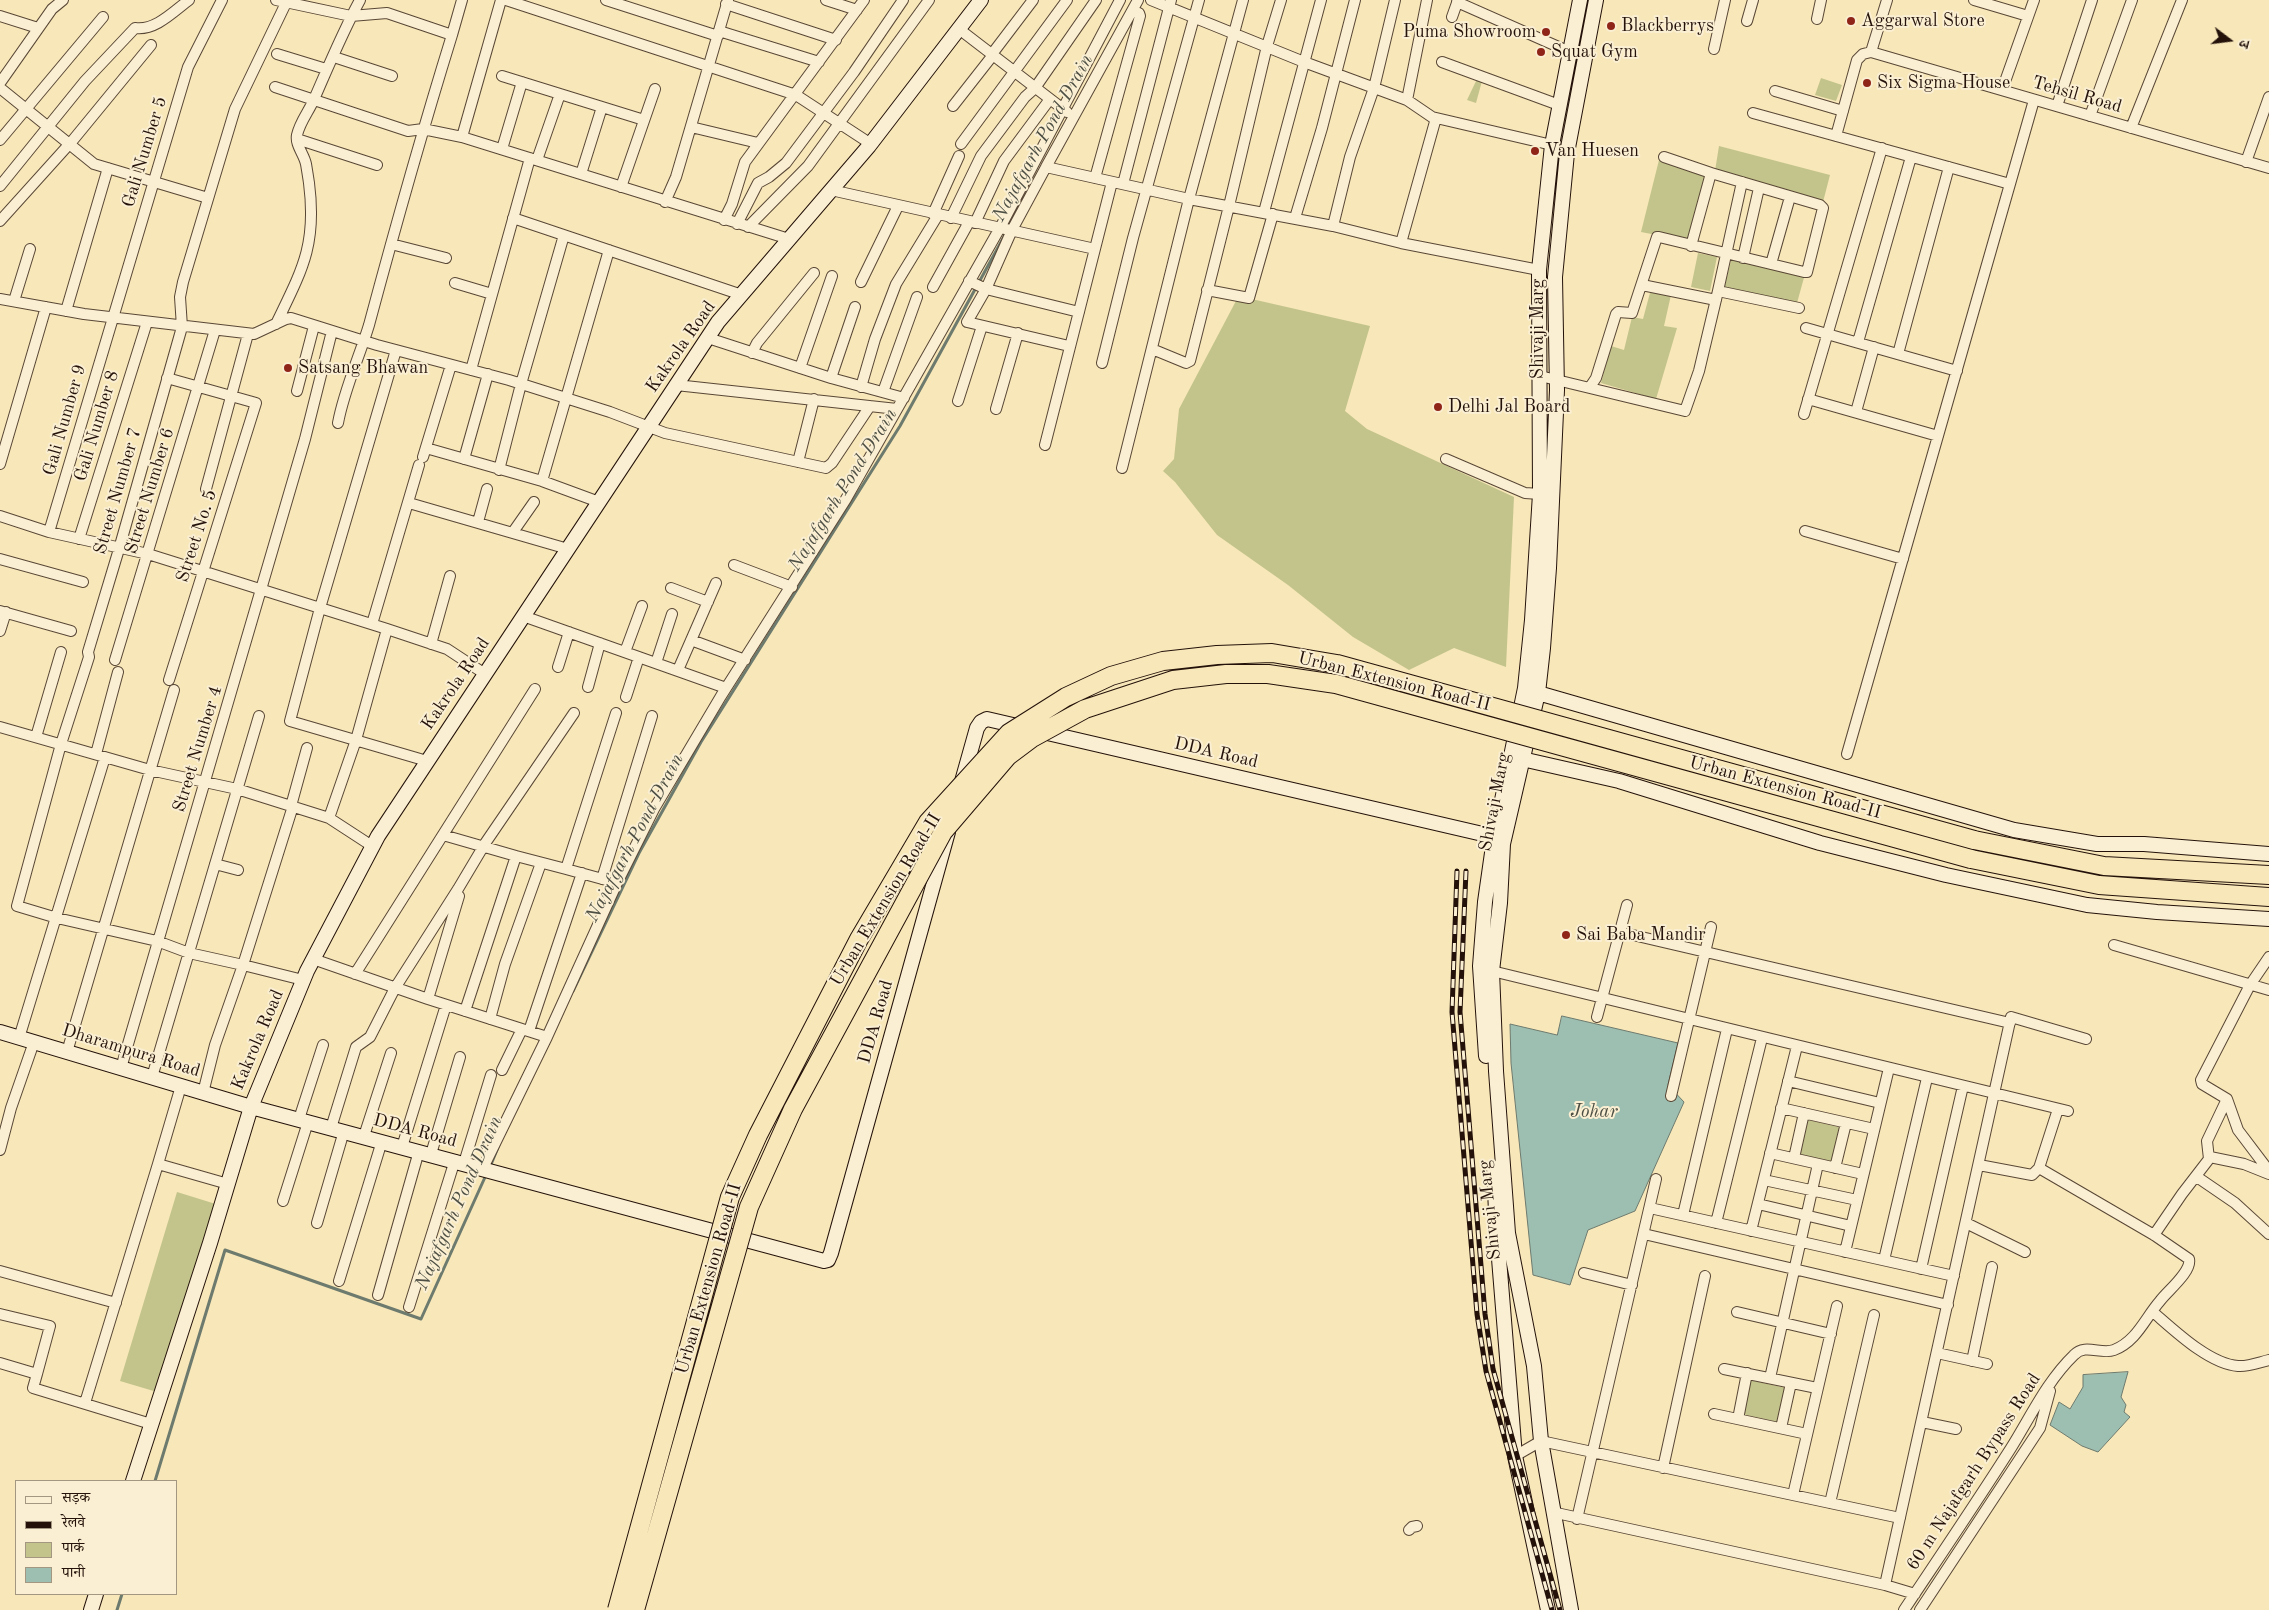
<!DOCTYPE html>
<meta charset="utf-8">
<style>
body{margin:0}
#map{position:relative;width:2269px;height:1610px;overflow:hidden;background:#f8e7b9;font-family:"Old Standard TT","Noto Serif Devanagari",serif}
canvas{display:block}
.legend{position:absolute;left:15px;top:1480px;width:162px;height:115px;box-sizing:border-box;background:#faefd2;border:1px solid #a49782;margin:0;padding:6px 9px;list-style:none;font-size:15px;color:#24120a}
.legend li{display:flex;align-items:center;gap:10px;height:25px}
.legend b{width:25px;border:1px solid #a49782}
.north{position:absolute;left:2204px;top:15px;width:50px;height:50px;-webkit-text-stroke:4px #faefd2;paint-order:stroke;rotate:105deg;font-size:14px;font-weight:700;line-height:20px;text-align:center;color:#24120a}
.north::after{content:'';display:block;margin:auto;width:18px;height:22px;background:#24120a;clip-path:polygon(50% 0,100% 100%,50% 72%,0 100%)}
</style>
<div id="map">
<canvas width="2269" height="1610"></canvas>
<ul class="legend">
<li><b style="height:6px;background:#faefd2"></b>सड़क</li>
<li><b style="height:6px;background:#24120a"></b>रेलवे</li>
<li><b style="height:14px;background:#c3c48b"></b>पार्क</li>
<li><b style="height:14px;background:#9dbfb1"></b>पानी</li>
</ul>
<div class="north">उ</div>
</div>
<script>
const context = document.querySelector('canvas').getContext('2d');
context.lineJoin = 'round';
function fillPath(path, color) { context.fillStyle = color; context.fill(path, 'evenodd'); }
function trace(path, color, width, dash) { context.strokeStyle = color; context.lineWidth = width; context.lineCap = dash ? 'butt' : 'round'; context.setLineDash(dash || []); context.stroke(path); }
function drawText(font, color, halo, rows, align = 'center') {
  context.font = font + ' "Old Standard TT",serif'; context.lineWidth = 4; context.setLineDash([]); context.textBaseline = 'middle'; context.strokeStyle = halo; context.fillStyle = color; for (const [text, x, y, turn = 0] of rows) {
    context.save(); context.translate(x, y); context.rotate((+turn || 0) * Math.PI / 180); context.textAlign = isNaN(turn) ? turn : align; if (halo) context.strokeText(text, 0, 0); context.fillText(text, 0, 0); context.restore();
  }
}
fillPath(new Path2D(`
 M1821,78L1842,85L1836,101L1815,95Z
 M1477,79L1482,81L1476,103L1467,100Z
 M1719,146L1830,175L1823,202L1715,171Z
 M1660,156L1712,169L1693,242L1641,232Z
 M1698,253L1717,257L1710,291L1691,287Z
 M1732,257L1805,274L1797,303L1724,288Z
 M1651,289L1671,295L1664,326L1677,328L1656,399L1601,383L1611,346L1624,350L1632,317L1643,319Z
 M1237,299L1256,300L1370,326L1345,411L1367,429L1514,497L1506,667L1454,648L1409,670L1353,637L1288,585L1217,535L1175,482L1163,471L1174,459L1179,409Z
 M1805,1119L1842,1128L1833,1165L1796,1156Z
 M177,1192L219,1205L157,1392L120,1381Z
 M1749,1380L1786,1388L1778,1422L1742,1414Z`), '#c3c48b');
const water = new Path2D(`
 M1562,1016L1678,1043L1668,1085L1684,1102L1635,1211L1588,1230L1570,1285L1533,1275L1511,1063L1510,1024L1557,1035Z
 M2128,1372L2121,1397L2126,1405L2124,1412L2130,1417L2098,1452L2082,1446L2050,1425L2059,1402L2070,1409L2083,1387V1375Z`);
fillPath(water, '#9dbfb1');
trace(water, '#6d7a6e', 1);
trace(new Path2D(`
 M573,991L639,853L701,742L900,426L1006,233
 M490,1167L499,1145
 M155,1481L225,1250L421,1319L486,1175
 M117,1610L122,1594`), '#6d7a6e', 3);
const street = new Path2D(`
 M276,0L351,16L387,13L452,35C422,132 395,228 369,325C359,358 344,390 338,423
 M506,0L796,95L871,144
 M606,0L718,36
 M826,0L857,10
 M1138,0L1046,167L1189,199L1333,226L1401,243L1539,270
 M1151,0L1304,62L1407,100L1432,117L1552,145
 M1974,0L2028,16
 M1457,2L1570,52
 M286,3L235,109L183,282L180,297L182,327L119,549L88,652L89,657L61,744L17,906L57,918L157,941L189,953L243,965L293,806
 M726,4L836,40
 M0,16L38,28
 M1452,17L1458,0
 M1817,19L1821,0
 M1747,21L1753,0
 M959,29L1067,112
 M719,31L819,62
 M452,35L462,0
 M1714,49L1725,0
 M1871,52L2269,168
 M1871,52L1887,0
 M277,54L326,69
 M992,54L1033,0
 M334,57L392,76
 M1442,62L1559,105
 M502,76L644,120
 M0,83L52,9L63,0
 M275,87L408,131L423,129L462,137L501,0
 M0,88L94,164L208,198
 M2002,90L2034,0
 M1775,91L1843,111
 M1407,100L1427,0
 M953,106L993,55
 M2057,106L2092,0
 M1753,113L2010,184
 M2090,116L2132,0
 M691,127L758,143
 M2131,128L2182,0
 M1836,136L1857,60L1863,54L1871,52
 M462,137L789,239
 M297,139L377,165
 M0,140L103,17
 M961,144L1067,0
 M502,149L522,82
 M1664,157L1711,173
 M537,160L560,94
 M2246,162L2269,97
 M1046,167L1012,230L986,289L967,322L1069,346
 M581,174L602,107
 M1095,178L1140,16L1139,13L1132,11
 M1123,184L1171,0
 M0,186L85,81L135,28C155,31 173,12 189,0
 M621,187L655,89
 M831,190L1095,249
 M665,202L676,177L728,0
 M1264,212L1321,0
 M933,214L959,156
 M513,218L742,295
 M951,218L981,156L1025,97L1035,88L1096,0
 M1295,218L1322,128L1355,0
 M724,220L732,204L745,162L864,0
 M0,221L73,140L151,45
 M975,223L1004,161L1050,99
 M737,224L758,183L769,177L786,163L854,72L903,0
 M1333,226L1350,157L1374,88L1395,0
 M748,227L808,166L929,0
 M1401,243L1436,118
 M391,244L446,258
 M1743,258L1759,188
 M1771,264L1790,197
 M969,281L986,289L1079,312
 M861,282L898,206
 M455,283L492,294
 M1642,285L1716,300
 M933,287L969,222
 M1207,290L1249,298L1273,214
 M1718,291L1799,308
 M0,299L84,314L254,334L286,319L291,318L377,345L509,380L610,412L665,433L826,468L832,463L870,406
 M14,301L30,249
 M66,311L108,168
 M276,324C302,270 317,245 309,183C308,176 307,170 306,164C304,154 295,145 297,135C300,121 310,110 315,97C329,65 343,31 360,0
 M1806,328L1957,371
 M708,338L831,378L904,398
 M1858,342L1911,157
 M1152,349L1186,363L1190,361L1229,206L1267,46L1281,0
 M396,350L320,608L290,721L427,761
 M752,353L757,343L814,273
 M1898,354L1949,167
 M1102,363L1133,238L1199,0
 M800,368L832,276
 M471,370L530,158
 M1540,376L1685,411L1699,371L1718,291L1742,182
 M167,378L256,403L169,680
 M831,378L855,307
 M676,385L897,409
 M861,387L875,339L896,284L938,215
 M1590,387L1596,378L1616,314L1618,312L1632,313L1657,237H1659L1804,272H1807L1823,208L1820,205L1711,173L1691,246
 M297,391L314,326
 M883,392L917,297
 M1808,399L1938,436
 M958,401L982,326
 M996,409L1018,333
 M1856,412L1874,347
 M1804,414L1882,148
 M1045,445L1112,182
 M426,448L542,481L599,502
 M423,457L451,365
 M464,459L488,374
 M1446,459L1525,493L1540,494
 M798,462L814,399
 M0,464L46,307
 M1122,468L1189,199L1243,0
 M499,470L521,384L564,235
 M542,481L609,250
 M206,489L248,334
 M409,503L568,549
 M0,516L49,532L148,554L387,629L447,649L485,674
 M478,522L487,489
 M1805,531L1903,559
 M49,532L188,67L222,0
 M513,532L534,502
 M79,539L147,322
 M0,559L83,582
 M734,565L792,587
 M671,588L708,602
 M0,611L71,631
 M523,616L726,688
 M372,624L419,465
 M0,631L6,612
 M691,640L745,660
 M431,644L450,576
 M625,652L642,606
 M115,660L215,330
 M656,663L672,614
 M558,667L569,632
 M678,670L716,583
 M588,687L600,643
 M626,697L639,657
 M0,727L150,770L237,789L329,818
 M36,737L61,652
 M96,754L118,672
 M1847,754L2034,100
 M291,806L307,748
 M443,835L516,856
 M372,846L329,818L356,740L387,629
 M215,864L238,870
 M566,869L617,883
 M602,879L652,716
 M1620,932L2010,1023
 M2114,945L2269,990
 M2269,957L2250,985L2201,1080L2202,1084L2227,1099L2238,1130L2269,1171
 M313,959L428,999L547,1037
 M1492,971L2068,1111
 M355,974L535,689
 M428,999L459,896
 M465,1011L516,856L566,869L616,713
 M1597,1017L1627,905
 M490,1019L505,964L541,863
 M529,1031L582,873
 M19,1038L105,757
 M67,1052L174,690
 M121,1068L305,439L332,331
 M502,1070L522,1029
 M152,1077L259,716
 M1788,1081L1880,1103
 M203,1093L215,1045L243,965L303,980
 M1671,1096L1711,927
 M1781,1108L1874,1129
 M299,1119L323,1045
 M331,1128L356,1047L370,1037L395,988L458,889L486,842L574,713
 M364,1136L391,1053
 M402,1147L446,1005
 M0,1150L11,1108L34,1042
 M1770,1153L1863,1174
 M431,1154L460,1057
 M2210,1157L2244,1164L2269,1174
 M1794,1158L1804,1113
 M464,1163L491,1075
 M158,1164L181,1086
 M1979,1165L2032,1175L2039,1168L2058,1109
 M483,1168L547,1037L617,883L654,809L721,696L846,499L1001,226L1120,0
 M1835,1168L1846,1123
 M2197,1177L2235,1203L2269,1234
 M1764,1180L1857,1200
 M283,1201L308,1122
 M1758,1204L1851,1226
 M1650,1208L1954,1276
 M1683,1215L1727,1029
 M317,1223L344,1131
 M1716,1223L1762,1038
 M1966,1223L2025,1252
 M1751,1231L1797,1046
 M1644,1234L1948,1305
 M2154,1235L2182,1194L2209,1159L2207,1141L2227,1099
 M1845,1252L1889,1068
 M1884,1260L1927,1078
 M1921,1269L1963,1086
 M0,1271L116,1303
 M1584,1273L1632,1285
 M339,1281L382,1141
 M378,1295L419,1151
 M409,1307L455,1160
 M1737,1312L1831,1334
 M2153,1312C2174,1330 2209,1364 2238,1366C2248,1367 2260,1362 2269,1360
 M0,1314L50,1326L37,1374
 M1937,1353L1987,1364
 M1972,1361L1992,1267
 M0,1363L37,1374L33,1388L151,1424
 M1724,1369L1817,1388
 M1770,1378L1818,1164
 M85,1403L158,1164L228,1184
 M1714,1414L1807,1434
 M1738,1419L1747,1373
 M1922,1422L1956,1429
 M1781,1428L1791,1383
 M1515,1456L1541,1441L1900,1518
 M1663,1468L1705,1276
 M1793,1495L1837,1306
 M1830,1503L1874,1315
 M1552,1512L1885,1585L1915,1594
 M1577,1519L1656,1179
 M1409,1530L1412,1527L1417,1526
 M1885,1585L2011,1017L2086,1039
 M1904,1610C1940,1556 1976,1503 2011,1448C2031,1416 2047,1381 2074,1355C2085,1343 2101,1355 2114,1350C2137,1341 2145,1318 2160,1301C2167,1291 2192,1272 2189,1259L2154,1235L2039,1168
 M1920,1610L2040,1428L2050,1391`);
const secondary = new Path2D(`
 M1538,693L2014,830L2097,844H2144L2269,854
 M1522,759L1619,781L1820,843L1946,875L2087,905L2157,912L2269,919
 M961,785L977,728L981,722L987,719L1487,835L1494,839
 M0,1032L251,1107L824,1261L828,1260L831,1253L948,832
 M1486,1056L1480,966L1485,902L1494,839L1525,688L1532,620L1540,494L1539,270L1552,145L1580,0
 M1494,1168L1497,1234L1515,1456L1548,1610
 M133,1481L210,1243L251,1107L307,971L378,836L718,322L869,146L981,0
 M91,1610L96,1594
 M1571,1610L1541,1441L1534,1366L1508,1233L1496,1071L1492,971L1500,903L1503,844L1538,693L1543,648L1549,568L1557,390L1555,277L1567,153L1596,0`);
const highway = new Path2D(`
 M1974,840L2104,866L2269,875
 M1971,859L2099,885L2269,897`);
trace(street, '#594736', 12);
trace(secondary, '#24120a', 16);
trace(highway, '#24120a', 20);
trace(street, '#faefd2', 10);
trace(secondary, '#faefd2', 14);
trace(highway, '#f8e7b9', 18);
const rail = new Path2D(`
 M1457,871L1452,1012L1477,1314L1486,1371L1552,1610
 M1466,871L1460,1012L1485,1314L1493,1369L1560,1610`);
trace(rail, '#24120a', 5);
trace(rail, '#faefd2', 3, [9]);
const highwayBridge = new Path2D(`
 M617,1610L730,1197L758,1135L859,939L928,822L1009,733L1066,697L1111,676L1163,661L1217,655L1272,653L1337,664L1974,840
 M635,1610L749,1207L793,1109L943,832L1008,756L1032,738L1085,709L1173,680L1226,674H1268L1336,684L1971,859`);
trace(highwayBridge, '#24120a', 20, []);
trace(highwayBridge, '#f8e7b9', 18);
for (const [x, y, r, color] of [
 [1851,21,5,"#8f2418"],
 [1611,26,5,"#8f2418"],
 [1546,32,5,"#8f2418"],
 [1541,52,5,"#8f2418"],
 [1867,83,5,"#8f2418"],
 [1535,151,5,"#8f2418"],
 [288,368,5,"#8f2418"],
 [1438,407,5,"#8f2418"],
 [1566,935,5,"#8f2418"]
]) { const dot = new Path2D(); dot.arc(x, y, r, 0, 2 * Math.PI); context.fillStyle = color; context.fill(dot); trace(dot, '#faefd2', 2); }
drawText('18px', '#24120a', '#faefd2', [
 ["Aggarwal Store",1861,21],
 ["Blackberrys",1621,26],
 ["Puma Showroom",1536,32,"right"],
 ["Squat Gym",1551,52],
 ["Six Sigma House",1877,83],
 ["Van Huesen",1545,151],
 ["Satsang Bhawan",298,368],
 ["Delhi Jal Board",1448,407],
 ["Sai Baba Mandir",1576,935]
], 'left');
drawText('18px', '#24120a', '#faefd2', [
 ["Tehsil Road",2077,95,16],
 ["Gali Number 5",145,152,-73],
 ["Shivaji Marg",1538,329,-90],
 ["Kakrola Road",681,347,-55],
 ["Gali Number 9",65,420,-74],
 ["Gali Number 8",97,426,-73],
 ["Street Number 7",118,491,-74],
 ["Street Number 6",150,491,-73],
 ["Street No. 5",197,536,-72],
 ["Urban Extension Road-II",1394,682,14],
 ["Kakrola Road",456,684,-56],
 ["Street Number 4",198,749,-73],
 ["DDA Road",1216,753,13],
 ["Urban Extension Road-II",1785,788,15],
 ["Shivaji Marg",1495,802,-79],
 ["Urban Extension Road-II",886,900,-59],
 ["DDA Road",876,1022,-74],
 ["Kakrola Road",258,1040,-67],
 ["Dharampura Road",131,1051,17],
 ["DDA Road",415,1131,15],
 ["Shivaji Marg",1490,1210,-96],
 ["Urban Extension Road-II",709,1279,-74],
 ["60 m Najafgarh Bypass Road",1974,1472,-57]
]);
drawText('italic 19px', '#4e4f44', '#faefd2', [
 ["Najafgarh Pond Drain",1043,138,-61],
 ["Najafgarh Pond Drain",843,490,-58],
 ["Najafgarh Pond Drain",635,838,-62],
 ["Johar",1594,1112],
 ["Najafgarh Pond Drain",459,1203,-66]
]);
</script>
